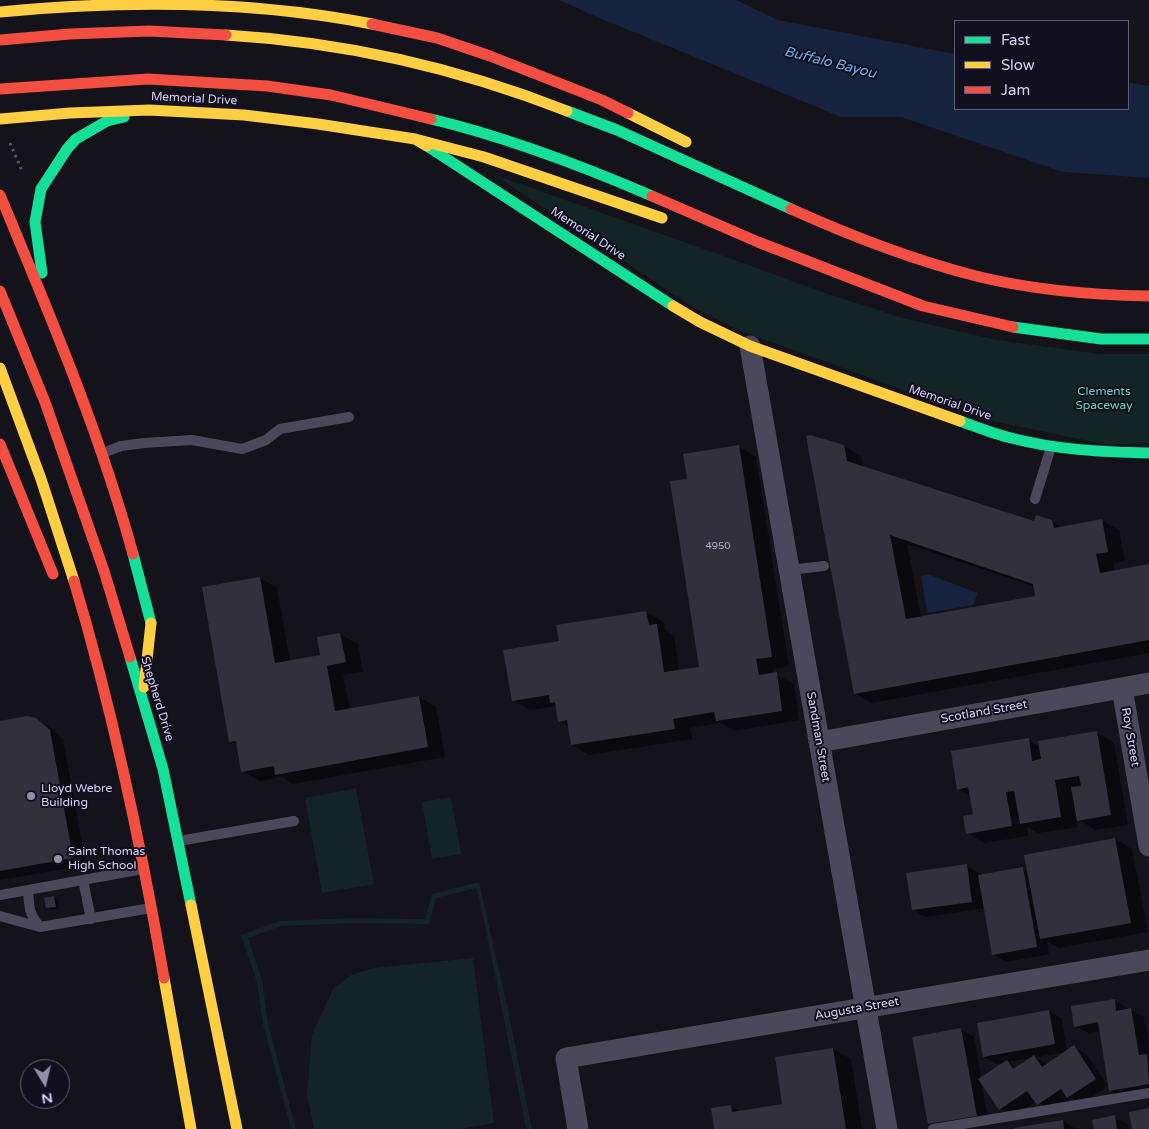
<!DOCTYPE html>
<style>
body{margin:0}
#map{position:relative;width:1149px;height:1129px;overflow:hidden;background:#14121a;font-family:"Varela Round",sans-serif}
canvas{display:block}
.legend{position:absolute;left:954px;top:20px;width:175px;height:90px;box-sizing:border-box;background:#120f1e;border:1px solid #615d76;margin:0;padding:6px 9px;list-style:none;font-size:15px;color:#d7d2f9}
.legend li{display:flex;align-items:center;gap:10px;height:25px}
.legend b{width:25px;border:1px solid #615d76}
.north{position:absolute;left:20px;top:1059px;width:50px;height:50px;box-sizing:border-box;background:#120f1e;border:1px solid #615d76;border-radius:50%;rotate:171deg;font-size:14px;font-weight:700;line-height:20px;text-align:center;color:#d7d2f9}
.north::after{content:'';display:block;margin:auto;width:18px;height:22px;background:#938fab;clip-path:polygon(50% 0,100% 100%,50% 72%,0 100%)}
</style>
<div id="map">
<canvas width="1149" height="1129"></canvas>
<ul class="legend">
<li><b style="height:6px;background:#16e098"></b>Fast</li>
<li><b style="height:6px;background:#ffcf43"></b>Slow</li>
<li><b style="height:6px;background:#f24e42"></b>Jam</li>
</ul>
<div class="north">N</div>
</div>
<script>
const context = document.querySelector('canvas').getContext('2d');
context.lineJoin = 'round';
function fillPath(path, color) { context.fillStyle = color; context.fill(path, 'evenodd'); }
function trace(path, color, width, dash) { context.strokeStyle = color; context.lineWidth = width; context.lineCap = dash ? 'butt' : 'round'; context.setLineDash(dash || []); context.stroke(path); }
function drawText(font, color, halo, rows, align = 'center') {
  context.font = font + ' "Varela Round",sans-serif'; context.lineWidth = 4; context.setLineDash([]); context.textBaseline = 'middle'; context.strokeStyle = halo; context.fillStyle = color; for (const [text, x, y, turn = 0] of rows) {
    context.save(); context.translate(x, y); context.rotate((+turn || 0) * Math.PI / 180); context.textAlign = isNaN(turn) ? turn : align; if (halo) context.strokeText(text, 0, 0); context.fillText(text, 0, 0); context.restore();
  }
}
fillPath(new Path2D(`
 M495,175L749,265L822,292L906,319L997,340L1100,354H1149V443L1108,445L983,419L741,331L693,307Z
 M356,788L374,884L322,893L305,798Z
 M451,797L461,854L432,859L422,802Z
 M479,882L507,1005L532,1129H526L482,911L476,888L436,898L429,924L353,923L281,926L248,938L262,980L268,1024L296,1129H291L263,1024L257,982L241,935L280,921L352,918L425,919L432,894Z
 M473,958L494,1123L461,1129H314L307,1096L312,1035L333,989L351,975L374,968Z`), '#132425');
fillPath(new Path2D(`
 M559,0H736L778,20L955,54V109H1128V82L1149,86V178L1063,172L901,117H841L597,17Z
 M928,574L978,593L973,605L927,613L921,576Z`), '#15233e');
fillPath(new Path2D(`
 M843,446L861,456L863,468L1035,522L1052,521L1063,528L1101,520L1119,530L1125,561L1113,563L1115,571L1149,565V653L872,703L855,693ZM907,544L1035,587L1037,597L921,617Z
 M739,447L756,457L789,666L773,669L774,674H776L794,684L799,720L734,731L721,723L690,728L692,739L589,755L572,745L569,727L559,721L557,706L530,710L513,700L560,642L646,612L664,622L665,630L674,636L679,671L701,668L688,480Z
 M260,578L277,588L290,662L321,656L318,638L340,634L358,644L363,672L343,675L350,710L419,697L436,707L445,757L293,784L282,777L260,781L242,771L238,745L230,741Z
 M36,719L49,727L63,739L86,865L0,880V722Z
 M1097,733L1114,743L1128,825L1096,830L1077,819L1078,827L1038,833L1027,827L1028,836L984,843L967,833L974,815L971,796L958,789L1029,740L1040,747Z
 M1115,839L1132,849L1148,932L1059,948L1047,941L1049,954L1007,962L993,954L985,908L926,917L913,910L966,865L979,873L980,876L1022,868L1029,872Z
 M54,898L58,900L59,908L51,910L47,907Z
 M1114,1000L1127,1008L1128,1010H1131L1144,1017L1149,1047V1094L1124,1098L1111,1091L1100,1031L1088,1033L1075,1026Z
 M1049,1011L1062,1019L1067,1052L1036,1057L1048,1065L1074,1047L1087,1055L1108,1086L1081,1104L1071,1098L1050,1111L1036,1101L1013,1116L1000,1109L981,1081L989,1123L955,1129H939L929,1124L914,1038L960,1029L974,1037L981,1078L1005,1063L997,1064L984,1057L978,1024ZM1032,1058L1017,1067L1008,1062Z
 M833,1049L851,1059L862,1129H715L731,1106L741,1112L784,1105L776,1058Z
 M1115,1117L1128,1124L1129,1129H1095Z
 M1062,1121L1076,1129H1018Z`), '#0007');
fillPath(new Path2D(`
 M810,435L844,445L847,461L1034,521L1036,515L1052,520L1054,528L1102,519L1108,552L1096,554L1100,573L1149,564V640L854,694L806,436ZM890,535L1033,584L1035,596L906,619Z
 M739,445L772,657L756,659L759,675L777,672L782,711L716,721L714,712L673,719L675,729L571,745L567,720L558,722L555,702L550,703L549,695L512,701L503,650L559,641L556,625L646,611L649,625L657,624L664,672L699,667L670,481L687,479L683,454Z
 M260,577L275,663L320,655L317,637L340,633L346,662L327,666L335,711L419,696L428,747L275,775L274,766L241,772L236,741L229,742L202,587Z
 M27,716L36,718L50,730L73,858L0,871V721Z
 M1097,731L1111,815L1077,821L1071,787L1081,786L1079,776L1055,780L1061,817L1020,824L1014,791L1006,792L1012,826L966,834L963,816L973,814L968,787L957,790L951,751L1029,738L1032,761L1041,759L1038,741Z
 M1115,838L1131,923L1040,939L1024,855Z
 M967,864L972,902L912,910L906,873Z
 M1023,867L1037,947L992,955L978,875Z
 M54,896L56,907L46,908L44,898Z
 M1115,999L1116,1011L1131,1008L1139,1055L1147,1054L1149,1084L1109,1091L1098,1022L1074,1027L1071,1006Z
 M1049,1010L1055,1044L983,1057L977,1023Z
 M961,1028L977,1116L928,1124L912,1037Z
 M1074,1045L1096,1079L1067,1098L1061,1089L1037,1105L1027,1091L999,1110L978,1079L1007,1060L1013,1069L1034,1055L1042,1067Z
 M833,1048L846,1129H714L711,1108L731,1105L732,1112L782,1104L775,1057Z
 M1149,1108V1129H1132L1129,1112Z
 M1115,1115L1117,1129H1094L1092,1120Z
 M1063,1120L1064,1129H1014V1128Z`), '#32303c');
trace(new Path2D(`
 M10,143L23,173`), '#4e5963', 3, [2.5, 4]);
trace(new Path2D(`
 M103,453L121,446L144,443L192,440L242,449L266,440L280,429L349,417
 M1035,499L1051,447
 M789,570L824,566
 M179,841L294,821
 M83,880L91,919
 M28,890C29,907 29,914 40,927
 M0,895L143,869
 M0,916L40,927L151,908
 M933,1129L1149,1093`), '#4a485a', 10);
trace(new Path2D(`
 M750,346L887,1129
 M1122,688L1149,846
 M819,742L1149,683
 M578,1129L566,1058L1149,960`), '#4a485a', 21);
trace(new Path2D(`
 M567,111L617,130L791,209
 M431,119C507,137 580,165 652,196
 M427,146L673,306
 M42,273L35,222L41,189L67,149L76,139L107,121L124,117
 M1013,327L1101,339H1149
 M960,421C977,427 994,434 1011,438C1057,450 1103,452 1149,453
 M133,554L151,623
 M130,657L163,769L191,905`), '#16e098', 11);
trace(new Path2D(`
 M0,12C124,0 250,0 372,24
 M226,35C343,42 458,68 567,111
 M628,113L686,142
 M0,119L70,113L149,110L244,115L318,124L415,139L427,146
 M415,139L484,157L662,218
 M673,306L700,322L750,346L960,421
 M0,368L41,479L74,581
 M144,687L151,623
 M191,905L237,1129
 M164,978L191,1129`), '#ffcf43', 11);
trace(new Path2D(`
 M372,24L437,38L490,56L602,100L628,113
 M0,40L70,34L149,31L226,35
 M0,89L148,79L267,86L331,95L431,119
 M0,195C49,313 99,430 133,554
 M652,196L758,242L923,306L1013,327
 M791,209C851,236 913,260 976,276C1032,290 1091,295 1149,296
 M0,291L45,402L104,571L130,657
 M0,444L53,574
 M74,581C113,712 141,844 164,978`), '#f24e42', 11);
for (const [x, y, r, color] of [
 [31,796,5,"#938fab"],
 [58,859,5,"#938fab"]
]) { const dot = new Path2D(); dot.arc(x, y, r, 0, 2 * Math.PI); context.fillStyle = color; context.fill(dot); trace(dot, '#120f1e', 2); }
drawText('10px', '#aeaaca', null, [
 ["4950",718,546]
]);
drawText('12px', '#d7d2f9', '#120f1e', [
 ["Memorial Drive",194,99,3],
 ["Memorial Drive",588,234,33],
 ["Memorial Drive",950,403,19],
 ["Shepherd Drive",157,699,73],
 ["Scotland Street",984,712,-10],
 ["Sandman Street",818,737,80],
 ["Roy Street",1130,737,80],
 ["Augusta Street",857,1009,-10]
]);
drawText('12px', '#68cfb9', '#120f1e', [
 ["Clements",1104,392],
 ["Spaceway",1104,406]
]);
drawText('12px', '#d7d2f9', '#120f1e', [
 ["Lloyd Webre",41,789],
 ["Building",41,803],
 ["Saint Thomas",68,852],
 ["High School",68,866]
], 'left');
drawText('italic 14px', '#6dadec', '#120f1e', [
 ["Buffalo Bayou",830,63,14]
]);
</script>
